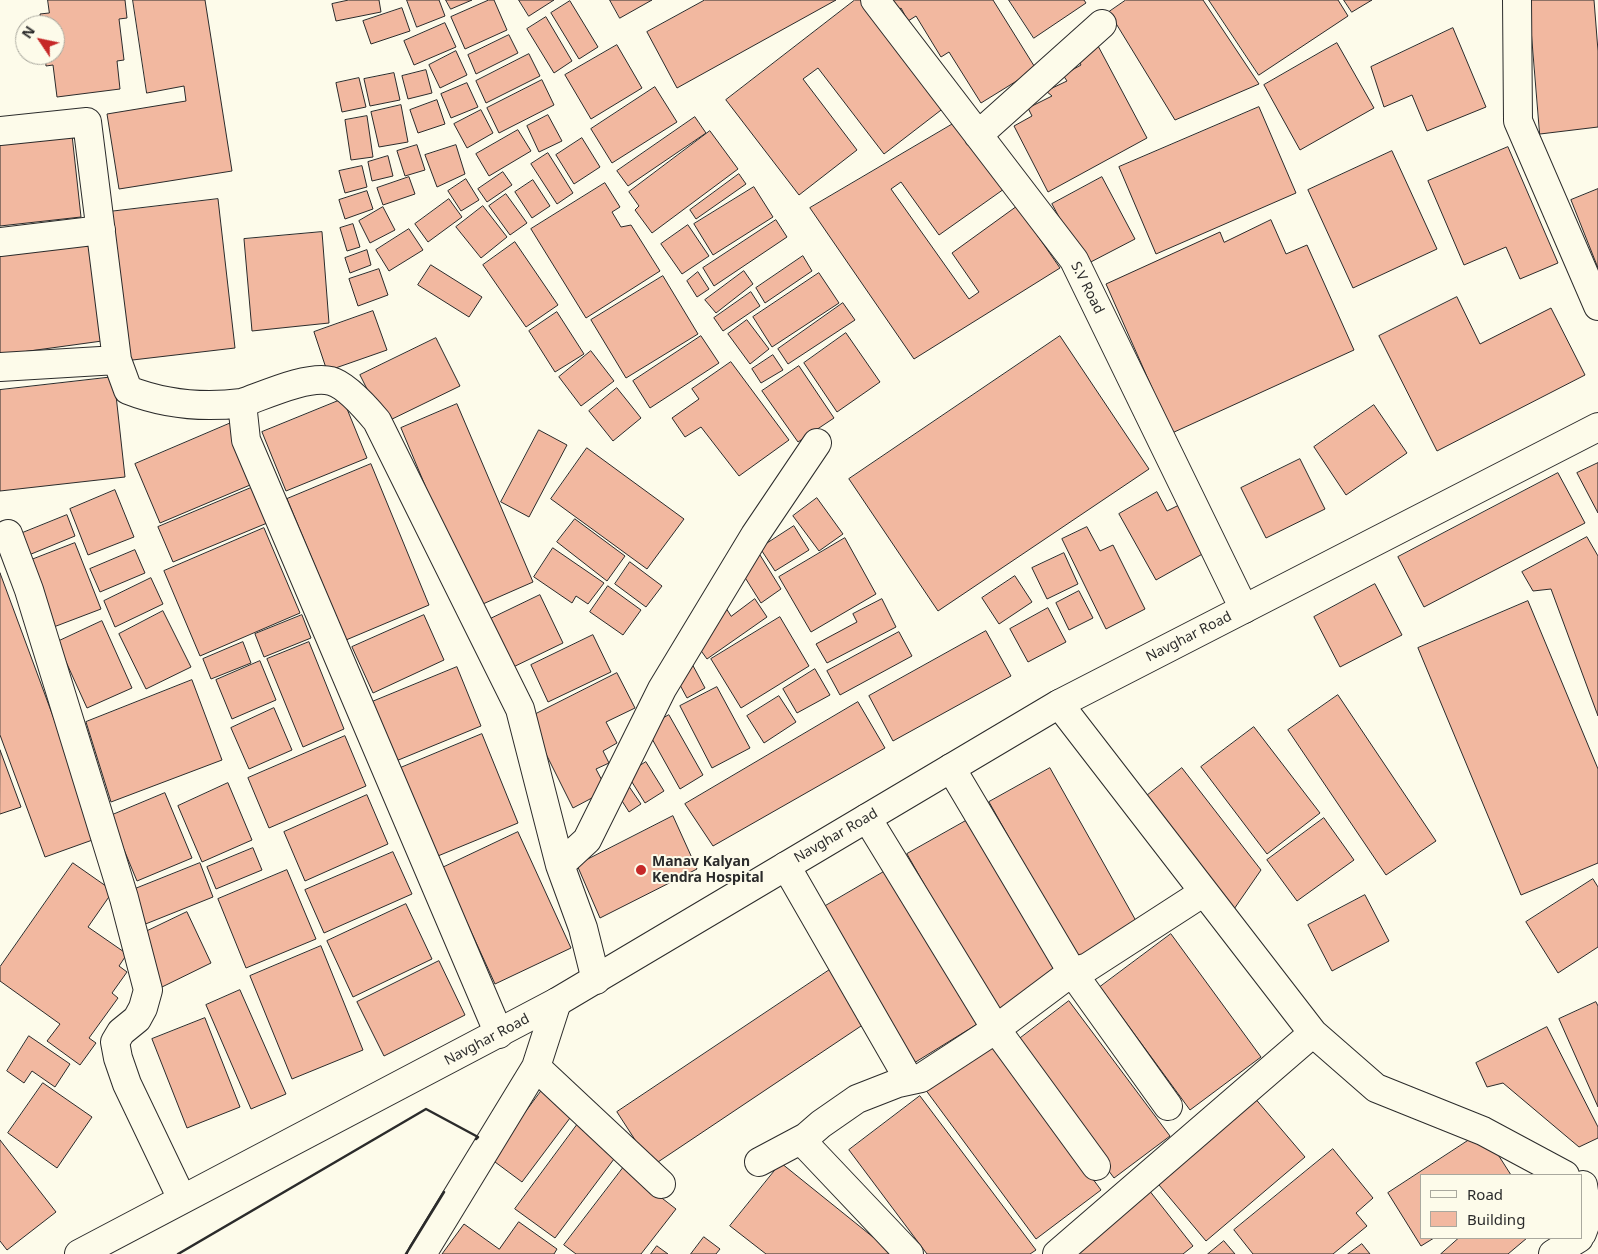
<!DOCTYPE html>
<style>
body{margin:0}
#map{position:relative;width:1598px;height:1254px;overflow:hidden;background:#fdfbea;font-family:"Noto Sans",sans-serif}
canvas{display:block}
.legend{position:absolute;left:1420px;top:1174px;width:162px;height:65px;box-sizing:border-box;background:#fdfbea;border:1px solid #a9a89e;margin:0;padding:6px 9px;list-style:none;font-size:15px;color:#2b2b2b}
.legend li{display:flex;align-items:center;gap:10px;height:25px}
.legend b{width:25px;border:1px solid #a9a89e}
.north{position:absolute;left:15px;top:15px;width:50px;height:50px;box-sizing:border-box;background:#fdfbea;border:1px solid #a9a89e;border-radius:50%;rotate:304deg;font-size:14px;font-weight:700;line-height:20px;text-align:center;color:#2b2b2b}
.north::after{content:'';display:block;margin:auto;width:18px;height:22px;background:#c62828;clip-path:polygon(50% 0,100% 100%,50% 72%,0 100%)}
</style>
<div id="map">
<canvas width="1598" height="1254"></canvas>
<ul class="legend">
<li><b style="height:6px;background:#fdfbea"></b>Road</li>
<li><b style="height:14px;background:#f2b8a0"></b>Building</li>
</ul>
<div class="north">N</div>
</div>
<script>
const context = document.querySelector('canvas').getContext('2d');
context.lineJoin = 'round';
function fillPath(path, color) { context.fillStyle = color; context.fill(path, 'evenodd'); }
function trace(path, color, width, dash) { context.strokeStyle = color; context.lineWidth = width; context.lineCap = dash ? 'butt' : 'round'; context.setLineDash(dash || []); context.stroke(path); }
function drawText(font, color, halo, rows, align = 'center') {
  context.font = font + ' "Noto Sans",sans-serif'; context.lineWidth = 4; context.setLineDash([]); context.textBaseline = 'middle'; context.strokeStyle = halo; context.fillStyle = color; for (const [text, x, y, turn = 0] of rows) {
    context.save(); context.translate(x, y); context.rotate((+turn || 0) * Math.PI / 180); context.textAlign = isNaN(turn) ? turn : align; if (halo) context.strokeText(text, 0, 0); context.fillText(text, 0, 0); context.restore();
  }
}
const building = new Path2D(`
 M48,0H125L127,18L119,19L124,60L117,61L120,89L57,97L53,65L46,66L45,55H55V25H41L40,14L49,13Z
 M133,0H205L232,171L119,189L107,114L186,101L184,86L147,93Z
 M349,0H379L381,12L336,21L332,4Z
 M407,0H439L445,16L417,27Z
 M446,0H472L451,9Z
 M489,0H494L507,30L465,49L451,17Z
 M519,0H554L529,16Z
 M610,0H652L620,18Z
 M705,0H836L677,88L647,32Z
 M855,0H864L945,107L884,154L818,68L803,79L857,150L799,195L726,100Z
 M890,0H993L1036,69L981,103L949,52L941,57L916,16L908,21L901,8L897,11Z
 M1009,0H1084L1086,3L1034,38Z
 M1126,0H1203L1259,84L1175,120L1109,12Z
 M1209,0H1338L1348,16L1259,75Z
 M1344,0H1372L1352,12Z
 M1529,0H1594L1598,51V127L1540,134Z
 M570,1L598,47L579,59L551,13Z
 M402,8L410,31L371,44L363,21Z
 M546,17L572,61L554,73L527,29Z
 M445,23L456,47L414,65L404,41Z
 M1453,28L1486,107L1427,131L1412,95L1384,107L1371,67Z
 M509,35L518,53L476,74L468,55Z
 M1337,43L1374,108L1300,150L1264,85Z
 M1097,44L1147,138L1048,192L1014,126L1032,116L1028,108L1052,96L1046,91L1067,81L1063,75L1081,65L1076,55Z
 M617,45L642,88L591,119L565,75Z
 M456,51L467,75L440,88L429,65Z
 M529,54L540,76L486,103L476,81Z
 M426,70L432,93L408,99L402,76Z
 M394,73L400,100L370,106L364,79Z
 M359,78L366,107L342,112L336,83Z
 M542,80L554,105L499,133L487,108Z
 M467,83L478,107L451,118L441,94Z
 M655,87L677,122L612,163L591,129Z
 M437,100L445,124L418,133L410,110Z
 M401,105L408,142L379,147L371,112Z
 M1259,107L1296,193L1156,254L1119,167Z
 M481,110L493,133L467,148L454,124Z
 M548,115L562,141L539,152L527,126Z
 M367,116L373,157L351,160L345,120Z
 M695,117L706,133L628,186L617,171Z
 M958,121L1004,189L939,235L901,182L891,189L969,299L979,292L952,253L1017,206L1060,268L914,359L810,208Z
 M518,130L531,151L489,176L476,154Z
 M710,131L738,169L652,233L635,210L639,206L629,192Z
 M72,135L81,217L0,226V143Z
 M582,138L600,167L574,184L556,155Z
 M417,145L425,170L405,176L397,151Z
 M456,145L465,174L437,187L425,155Z
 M1508,147L1558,263L1520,279L1506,247L1464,265L1428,181Z
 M1392,151L1437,249L1353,288L1308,190Z
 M548,153L573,193L557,204L531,164Z
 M388,156L393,176L372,181L368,162Z
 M362,166L367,187L345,193L339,171Z
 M503,172L512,185L487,202L478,189Z
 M739,174L746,184L696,219L690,210Z
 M409,177L415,194L383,205L377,188Z
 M1102,177L1135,239L1085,265L1052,204Z
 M466,179L479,200L461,211L448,191Z
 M533,180L550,206L532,218L515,192Z
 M605,183L620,207L612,212L621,227L631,225L660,271L586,318L531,229Z
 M754,187L773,217L713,255L694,224Z
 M1598,189V268L1571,200Z
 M367,191L373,209L345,219L339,200Z
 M506,194L527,223L510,235L489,206Z
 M218,199L235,348L124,361L108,212Z
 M449,199L462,217L428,242L415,224Z
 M483,206L507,237L481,258L456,227Z
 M383,207L395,230L370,243L359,221Z
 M776,220L787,237L714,286L703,268Z
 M1271,220L1286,254L1307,245L1354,350L1172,433L1106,284L1220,232L1224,242Z
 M353,224L360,247L347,251L340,228Z
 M688,225L709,256L682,274L661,244Z
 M409,229L423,250L389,271L376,250Z
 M322,232L329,323L252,331L244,239Z
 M515,242L558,305L526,327L483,265Z
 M90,243L102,341L0,355V254Z
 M367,250L371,265L350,273L345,258Z
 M803,256L812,271L765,303L756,288Z
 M431,265L482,297L469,317L418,285Z
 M379,269L388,295L358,306L349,279Z
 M744,271L753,284L716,313L705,300Z
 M698,272L709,289L697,297L687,281Z
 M819,273L839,303L772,347L753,317Z
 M663,276L698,334L626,378L591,320Z
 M751,292L760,306L723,331L714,318Z
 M1457,297L1480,344L1551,308L1585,375L1437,451L1379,336Z
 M843,303L855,320L788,364L778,349Z
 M373,311L387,350L327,371L314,332Z
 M557,312L584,354L555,372L529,331Z
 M747,320L769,349L750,364L728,334Z
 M846,333L880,382L837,412L804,363Z
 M701,336L719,363L650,408L633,381Z
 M1060,336L1149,469L938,611L849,479Z
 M436,338L460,386L384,423L360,375Z
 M591,351L614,381L581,406L559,377Z
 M773,355L783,370L761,383L752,369Z
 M731,362L789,440L739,476L701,427L685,437L672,418L699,399L692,389Z
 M799,366L834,418L798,442L762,391Z
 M114,377L125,477L0,491V390Z
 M617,388L641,418L613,441L589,411Z
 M343,399L367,458L286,491L262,432Z
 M457,404L533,582L476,607L401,428Z
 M1374,405L1407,453L1346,495L1314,447Z
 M238,420L262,480L160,523L135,464Z
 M539,430L567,445L529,517L501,502Z
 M587,448L684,519L647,569L551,499Z
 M1300,459L1325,509L1266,538L1241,488Z
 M1598,463V513L1577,473Z
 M371,464L429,605L346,640L287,499Z
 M1558,473L1585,523L1424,607L1398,557Z
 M258,485L272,521L173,562L158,527Z
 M115,490L134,537L88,555L70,509Z
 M1157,492L1167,511L1179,505L1206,552L1156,580L1119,514Z
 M817,498L843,534L819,551L793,516Z
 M67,515L75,536L24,557L15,536Z
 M575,519L625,556L607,581L557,542Z
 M794,526L809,550L775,571L760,548Z
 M1087,527L1100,551L1113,545L1145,609L1106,629L1062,539Z
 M264,528L300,613L200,656L164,571Z
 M1587,537L1598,556V716L1551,589L1533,591L1522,572Z
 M845,538L876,594L811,632L779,577Z
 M75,543L101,609L51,628L26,562Z
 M553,548L604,583L588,604L576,596L572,603L534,577Z
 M135,550L145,573L100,592L90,569Z
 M1064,553L1078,584L1047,599L1032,568Z
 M760,555L781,589L761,603L739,568Z
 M630,562L662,586L646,607L615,584Z
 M0,573L98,838L45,857L0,735Z
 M1015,576L1032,602L999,624L982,598Z
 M151,578L163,604L115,627L104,601Z
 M1375,584L1402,635L1340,667L1314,617Z
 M608,586L641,610L623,635L590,612Z
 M1079,591L1093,618L1069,630L1056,603Z
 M540,595L563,643L507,670L484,622Z
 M755,599L767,617L707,659L694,641L717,625L712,619L726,608L731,616Z
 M882,599L896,627L827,663L816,644L857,622L853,614Z
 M1528,601L1598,769V863L1521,895L1418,648Z
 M1048,608L1066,642L1028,662L1010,629Z
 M163,611L191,667L146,689L119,634Z
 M302,615L311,638L264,657L255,634Z
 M424,615L444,660L373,693L352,647Z
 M780,617L809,666L741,708L711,659Z
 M102,621L132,688L87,708L57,642Z
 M986,631L1011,676L893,741L869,696Z
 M899,632L912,656L840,695L827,671Z
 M593,635L611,672L548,702L531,665Z
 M243,642L251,663L211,679L203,659Z
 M309,642L344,729L303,747L267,659Z
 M260,661L276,700L232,719L216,680Z
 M691,662L705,688L687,698L673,672Z
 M457,667L481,726L396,761L372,702Z
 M815,669L830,695L797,713L783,689Z
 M617,673L635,708L606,722L617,743L603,751L609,763L596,769L607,790L573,808L528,718Z
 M192,680L222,760L111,802L86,722Z
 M717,687L750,748L712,768L680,706Z
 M1338,695L1436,841L1386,875L1288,730Z
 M779,696L796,722L764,743L747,716Z
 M858,702L885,748L713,846L685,804Z
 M274,708L292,750L249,769L231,728Z
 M669,715L703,775L680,789L646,728Z
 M1254,727L1320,813L1267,854L1201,767Z
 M482,734L518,823L433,858L398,769Z
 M345,736L366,786L269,828L248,778Z
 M0,750L21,807L0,814Z
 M646,762L664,791L645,803L627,774Z
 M1050,768L1140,928L1079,962L989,802Z
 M1182,768L1261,870L1232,912L1144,798Z
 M228,783L252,840L202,862L178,806Z
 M628,785L641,804L629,812L617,793Z
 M165,793L192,858L137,881L110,816Z
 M367,795L388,844L305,881L284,832Z
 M673,816L697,869L600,918L577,865Z
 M971,818L1060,976L997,1012L907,854Z
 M1324,818L1354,860L1297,901L1267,860Z
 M518,832L571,948L495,984L442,868Z
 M253,848L262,870L216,889L207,867Z
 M393,852L412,894L324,933L305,890Z
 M73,863L113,891L88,927L127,954L119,966L127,972L112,993L118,998L89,1038L96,1043L80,1065L47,1041L60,1024L0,981V967Z
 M200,863L213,897L143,925L130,891Z
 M287,870L316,939L246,968L218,899Z
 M887,870L979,1023L914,1063L822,908Z
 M1593,879L1598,887V947L1558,973L1526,922Z
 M1365,895L1389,941L1332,971L1308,925Z
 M406,904L432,959L353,997L327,941Z
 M187,912L211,963L162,987L137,936Z
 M1171,934L1261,1057L1190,1110L1100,987Z
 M321,946L363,1050L292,1079L250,976Z
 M439,961L465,1015L384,1056L357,1002Z
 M831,969L867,1022L652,1166L617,1112Z
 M240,990L286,1094L251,1109L206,1005Z
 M1069,1001L1170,1136L1114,1178L1014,1043Z
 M1596,1002L1598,1006V1107L1559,1019Z
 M205,1018L240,1107L187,1128L152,1039Z
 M1547,1027L1598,1127V1138L1579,1147L1503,1083L1487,1087L1476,1063Z
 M29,1036L70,1064L55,1087L32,1071L24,1083L7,1071Z
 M990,1040L1101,1190L1036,1239L925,1089Z
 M43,1083L92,1117L57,1168L8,1133Z
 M542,1090L573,1114L522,1182L491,1159Z
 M920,1096L1036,1250L1030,1254H927L849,1150Z
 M1253,1096L1305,1157L1206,1241L1154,1179Z
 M577,1125L617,1155L555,1238L515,1209Z
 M1483,1131L1511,1175H1422V1238H1434L1421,1246L1388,1193Z
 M0,1140L56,1212L7,1250L0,1241Z
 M1333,1149L1373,1198L1356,1213L1367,1226L1333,1254H1253L1234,1230Z
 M781,1163L894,1254H766L730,1226Z
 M623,1168L676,1209L641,1254H576L564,1245Z
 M1145,1185L1193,1246L1183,1254H1067Z
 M519,1222L557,1249L554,1254H442L464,1224L499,1249Z
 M704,1237L720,1249L716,1254H691Z
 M1459,1238H1527L1508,1254H1441Z
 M1224,1241L1235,1254H1208Z
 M1362,1244L1370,1254H1348Z
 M657,1246L668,1254H651Z`);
fillPath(building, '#f2b8a0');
trace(building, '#2b2b2b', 1);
const minor = new Path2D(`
 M875,0L1074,260L1244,609
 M1517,0L1518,121L1598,306
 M0,131L87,122L117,360L128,390C164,404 203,408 242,403L246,440L499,1034
 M978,135L1102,24
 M0,242L101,230
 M0,367L117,360
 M242,403C265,395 308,375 331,381C346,385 367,409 377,421L520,709L560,865
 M8,534L29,590L124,898L148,990L143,1008L137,1019L121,1032L115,1042L118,1058L127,1084L182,1199
 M1059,704L1313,1033L1376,1088L1483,1131L1565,1175
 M951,768L1072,972L1168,1106
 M867,818L996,1029L1096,1166
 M786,866L909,1080
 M596,980L583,928L560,865L587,840L662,689L755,535L817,443
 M536,1067L661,1184
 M801,1140L909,1254
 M759,1162L806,1137L821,1124L857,1099L898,1083L921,1078L996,1029L1072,972L1088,967L1204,892
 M1582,1233L1588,1217L1583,1185
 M422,1254L536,1067L557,1002
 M1057,1254L1313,1033
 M1553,1254L1579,1238`);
const major = new Path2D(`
 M79,1254L557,1002L1059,704L1598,427`);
trace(minor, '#2b2b2b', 30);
trace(major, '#2b2b2b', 30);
trace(minor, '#fdfbea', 28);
trace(major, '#fdfbea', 28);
trace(new Path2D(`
 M178,1254L426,1109L478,1137L476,1139
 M406,1254L444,1192`), '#2b2b2b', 2.5);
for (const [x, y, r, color] of [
 [641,870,6,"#c62828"]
]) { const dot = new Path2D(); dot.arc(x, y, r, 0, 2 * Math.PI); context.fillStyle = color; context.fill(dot); trace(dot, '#fdfbea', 2); }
drawText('14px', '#2b2b2b', '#fdfbea', [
 ["S.V Road",1087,288,63],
 ["Navghar Road",1189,637,-27],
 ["Navghar Road",836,836,-30],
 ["Navghar Road",487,1040,-28]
]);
drawText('bold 14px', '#2b2b2b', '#fdfbea', [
 ["Manav Kalyan",652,862],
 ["Kendra Hospital",652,878]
], 'left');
</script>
